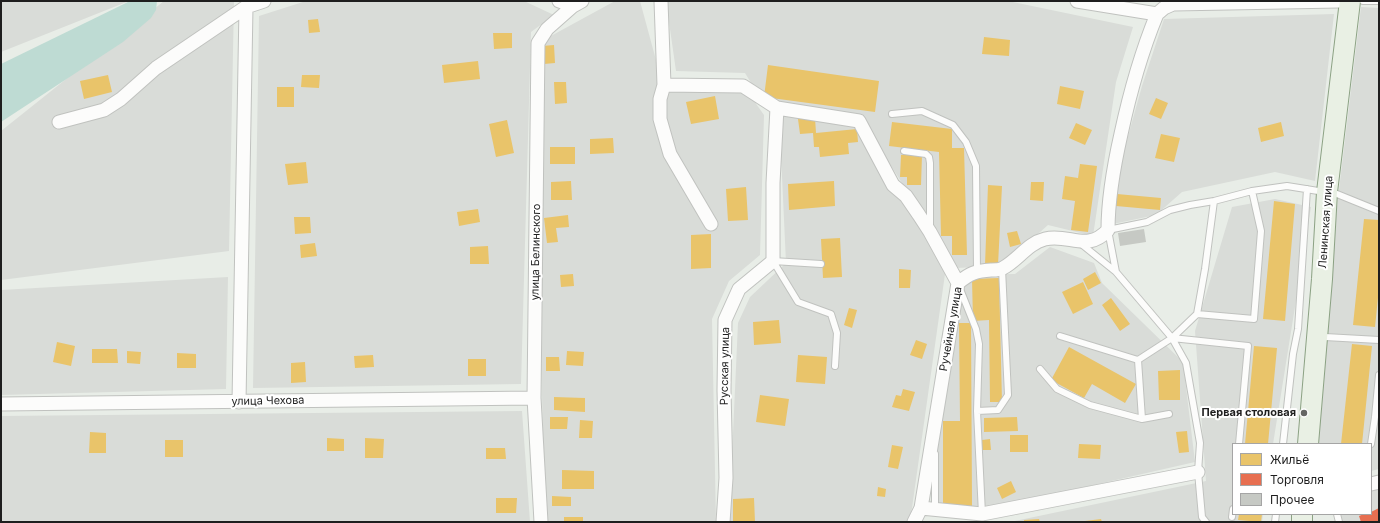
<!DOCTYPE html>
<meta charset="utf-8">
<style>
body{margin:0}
#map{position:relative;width:1380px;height:523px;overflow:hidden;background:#e8ede7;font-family:Inter,sans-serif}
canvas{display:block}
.frame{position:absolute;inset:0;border:2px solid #1e1e1e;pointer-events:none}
.legend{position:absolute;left:1232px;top:443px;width:140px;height:72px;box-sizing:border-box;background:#fff;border:1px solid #a5a5a5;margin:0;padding:5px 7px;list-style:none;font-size:12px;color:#1e1e1e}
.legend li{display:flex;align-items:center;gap:8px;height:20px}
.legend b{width:20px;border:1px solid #a5a5a5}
</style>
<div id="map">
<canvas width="1380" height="523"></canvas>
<div class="frame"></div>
<ul class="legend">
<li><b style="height:11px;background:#e9c46a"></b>Жильё</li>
<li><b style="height:11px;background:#e76f51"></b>Торговля</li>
<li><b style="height:11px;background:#c6c9c4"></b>Прочее</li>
</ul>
</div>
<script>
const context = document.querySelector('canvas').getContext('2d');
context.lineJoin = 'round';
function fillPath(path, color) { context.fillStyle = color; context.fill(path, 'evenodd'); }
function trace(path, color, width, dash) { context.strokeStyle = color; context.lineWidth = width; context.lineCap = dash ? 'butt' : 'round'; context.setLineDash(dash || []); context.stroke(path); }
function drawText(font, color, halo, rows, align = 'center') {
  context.font = font + ' Inter,sans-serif'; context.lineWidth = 4; context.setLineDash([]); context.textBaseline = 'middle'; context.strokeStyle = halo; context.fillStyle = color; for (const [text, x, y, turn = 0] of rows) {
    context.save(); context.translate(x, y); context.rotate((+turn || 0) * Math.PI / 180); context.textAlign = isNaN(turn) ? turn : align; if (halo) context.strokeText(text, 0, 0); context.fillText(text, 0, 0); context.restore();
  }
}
fillPath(new Path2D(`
 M1,1H129L1,52Z
 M164,1H235L234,2L229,251L1,280V131Z
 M306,1H524L554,15L531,32L521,384L253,388L259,16Z
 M615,1H640L663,86L747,91L764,115L760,255L729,281L712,319L716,522H545L542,395L538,43Z
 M666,1H1008L1133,27L1116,82L1093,236L1048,225L1002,266L956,268L860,117L761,99L745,73L676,71Z
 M1361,7L1379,8V469L1371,471V444H1316L1328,281Z
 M1334,14L1315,181L1275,172L1182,192L1156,215L1113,224L1122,158L1142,86L1164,19Z
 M779,111L857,122L946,267L911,515L907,522H729L738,323L750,297L786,263Z
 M1275,199L1311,207L1273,444H1233V514H1263L1262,522H1010L1206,481L1195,331L1232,207Z
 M1050,247L1094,263L1102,283L1183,362L1195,462L984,510L930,508L952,275L1015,274Z
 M228,277L226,389L1,395V290Z
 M522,411L530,522H1V416Z
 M1379,488V522H1340V514H1371V490Z`), '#d9dcd8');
fillPath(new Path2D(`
 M130,1H157L156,10L151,18L123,42L1,122V64Z`), '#bedbd3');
fillPath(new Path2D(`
 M318,19L320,32L309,33L308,20Z
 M493,33H512V48L494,49Z
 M984,37L1010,40L1009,56L982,54Z
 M554,45L555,63L544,64L542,46Z
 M478,61L480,79L444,83L442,65Z
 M768,65L879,81L875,112L764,97Z
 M108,75L112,92L84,99L80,81Z
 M302,75H320L319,88L301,87Z
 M554,82H566L567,103L555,104Z
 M1060,86L1084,91L1080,109L1057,104Z
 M277,87H294V107H277Z
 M715,96L719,119L691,124L686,102Z
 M1156,98L1168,103L1161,119L1149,114Z
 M815,118L816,133L857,129L858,142L848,143L849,154L820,157L819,147H814L813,133L800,134L798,119Z
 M507,120L514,153L496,157L489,124Z
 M892,122L952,129V148H964L967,255H952V236H941L939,152L889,146Z
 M1281,122L1284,136L1261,142L1258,128Z
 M1076,123L1092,130L1085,145L1069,138Z
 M1161,134L1180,138L1174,162L1155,158Z
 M613,138L614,153L590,154V139Z
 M550,147H575V164H550Z
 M901,155H922L921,185H907V177H900Z
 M306,162L308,183L288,185L285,164Z
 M1080,164L1097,166L1088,232L1071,230L1075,201L1062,199L1065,176L1078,178Z
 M571,181L572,200H551V182Z
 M834,181L835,206L789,210L788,184Z
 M1031,182H1044L1043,201L1030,200Z
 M988,185L1002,186L998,265H985Z
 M746,187L748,220L728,221L726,189Z
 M1117,194L1161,198L1160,210L1116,206Z
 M1274,201L1295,204L1285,321L1263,319Z
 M478,209L480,222L459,226L457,212Z
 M568,215L569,227L556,228L558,242L547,243L544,218Z
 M294,217H310L311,233L295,234Z
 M1364,219L1379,220V288L1375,327L1353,325Z
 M1017,231L1021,244L1010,247L1007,233Z
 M711,234V268L691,269V235Z
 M840,238L842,277L823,278L821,239Z
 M315,243L317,256L301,258L300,245Z
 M488,246L489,264H470V247Z
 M899,269L911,270L910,288H899Z
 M1095,272L1101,283L1088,290L1083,279Z
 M573,274L574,286L561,287L560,275Z
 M999,278L1002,402H990L989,320L973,321L972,279Z
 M1083,282L1093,304L1073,314L1062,292Z
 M1111,298L1130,324L1120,331L1102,305Z
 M849,308L857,310L852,328L844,325Z
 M779,320L781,343L754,345L753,322Z
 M959,323H971L972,506L943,507V421H960Z
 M916,340L927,344L922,359L910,355Z
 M57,342L75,346L71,366L53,362Z
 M1352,344L1372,346L1362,444H1341Z
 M1254,346L1277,348L1268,444H1245Z
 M1069,347L1136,384L1125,403L1092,384L1084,398L1051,380Z
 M92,349H117L118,363H92Z
 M127,351L141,352L140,364L127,363Z
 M567,351L584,352L583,366L566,365Z
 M177,353L196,354V368H177Z
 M373,355L374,367L355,368L354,356Z
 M798,355L827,357L825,384L796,382Z
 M546,357H559L560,371H546Z
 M468,359H486V376H468Z
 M305,362L306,382L291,383V363Z
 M1180,370V400H1159L1158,371Z
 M903,389L915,392L909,411L892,407L896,395L901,396Z
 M760,395L789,399L785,426L756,422Z
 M554,397L585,398V412L554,410Z
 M550,417H568L567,429H550Z
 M1017,417L1018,431L984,432V418Z
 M580,420L593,421L592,438H579Z
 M1187,431L1189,452L1179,453L1176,432Z
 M90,432L106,433V453H89Z
 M1010,435H1028V452H1010Z
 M327,438L344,439V451H327Z
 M365,438L384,439L383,458H365Z
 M990,439L991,450H982V440Z
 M165,440H183V457H165Z
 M1079,444L1101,445L1100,459L1078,458Z
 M892,445L903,447L898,469L888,467Z
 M486,448H505L506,459H486Z
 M562,470L594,471V489H562Z
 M1011,481L1016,492L1002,499L997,488Z
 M878,487L886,489L885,497L877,496Z
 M552,496L571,497V506H552Z
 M496,498H517L516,513H496Z
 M754,498L755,522H733V499Z
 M1239,514H1262L1261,522L1238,520Z
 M564,517H583V522H564Z
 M1039,519L1040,522H1024V520Z
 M1101,519L1102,522H1085V521Z`), '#e9c46a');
fillPath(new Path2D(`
 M1379,508V522H1361L1359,516L1364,514H1371V512Z`), '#e76f51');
fillPath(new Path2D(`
 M1144,229L1146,242L1120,246L1118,233Z`), '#c6c9c4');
const service = new Path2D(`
 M1363,1H1379
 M892,114L922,111L953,125L966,142L976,166L977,271
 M904,151L926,154L929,157L930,163V228
 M1080,243L1116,272
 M773,261L798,302L831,314L837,333L835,366
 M773,261L821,264
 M960,289L976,329L979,344L977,411L982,514
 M1197,314L1254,319L1261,231L1252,191
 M1060,336L1138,360L1172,338L1197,314L1205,269L1214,201
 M1325,337L1379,340
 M1172,338L1248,346L1239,444
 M1138,360L1142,419
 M1040,369L1057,389L1090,405L1142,419L1169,414
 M977,411L998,410L1008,395L1002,269
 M1283,444L1293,354L1298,329L1307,189
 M1371,444L1375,417L1379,375
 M935,511V454
 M1337,514L1339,522
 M1232,517L1233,509
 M1206,522L1202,517L1198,472L1200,443L1186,363L1172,338L1116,272L1108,230L1147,222L1170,210L1190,205L1214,201L1252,191L1287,186L1337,194L1379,211
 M1275,522L1276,514`);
const minor = new Path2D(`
 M559,1L573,6
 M661,1L664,85L743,86L777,108L859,121L893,185L906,196L919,215L930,232L958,283
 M1077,1L1157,14L1164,8L1173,4L1339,1
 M664,85L660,99V119L670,154L711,224
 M59,122L104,110L121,99L156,68L246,7
 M239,402L246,7L264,1
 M1,404L534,398
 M1371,484L1379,482
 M921,508L982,514L1198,472
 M541,522L534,398L538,43L547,29L573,6L582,1
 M723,522L726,478L724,390L725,320L739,289L773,261V183L777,108
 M914,522L921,508L958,283C970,273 976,271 991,270C995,270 1000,270 1003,268C1018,260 1028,243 1045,239C1069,233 1087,253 1108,230C1108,198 1114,165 1121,134C1130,92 1141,53 1157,14`);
const primary = new Path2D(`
 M1308,444L1322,279L1327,192L1350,1
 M1302,522V514`);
trace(service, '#c0c2bf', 8);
trace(minor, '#c0c2bf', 15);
trace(primary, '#8ca284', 22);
trace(service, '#fcfcfb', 6);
trace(minor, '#fcfcfb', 13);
trace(primary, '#e9f0e4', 20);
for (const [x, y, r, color] of [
 [1304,413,4,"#656664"]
]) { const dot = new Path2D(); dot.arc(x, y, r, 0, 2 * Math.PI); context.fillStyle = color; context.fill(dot); trace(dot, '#fff', 1.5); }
drawText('11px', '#1e1e1e', '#fff', [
 ["Ленинская улица",1326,222,-86],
 ["улица Белинского",536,252,-89],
 ["Ручейная улица",951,329,-80],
 ["Русская улица",725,366,-89],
 ["улица Чехова",268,401,-1]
]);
drawText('bold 11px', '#1e1e1e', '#fff', [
 ["Первая столовая",1296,413]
], 'right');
</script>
